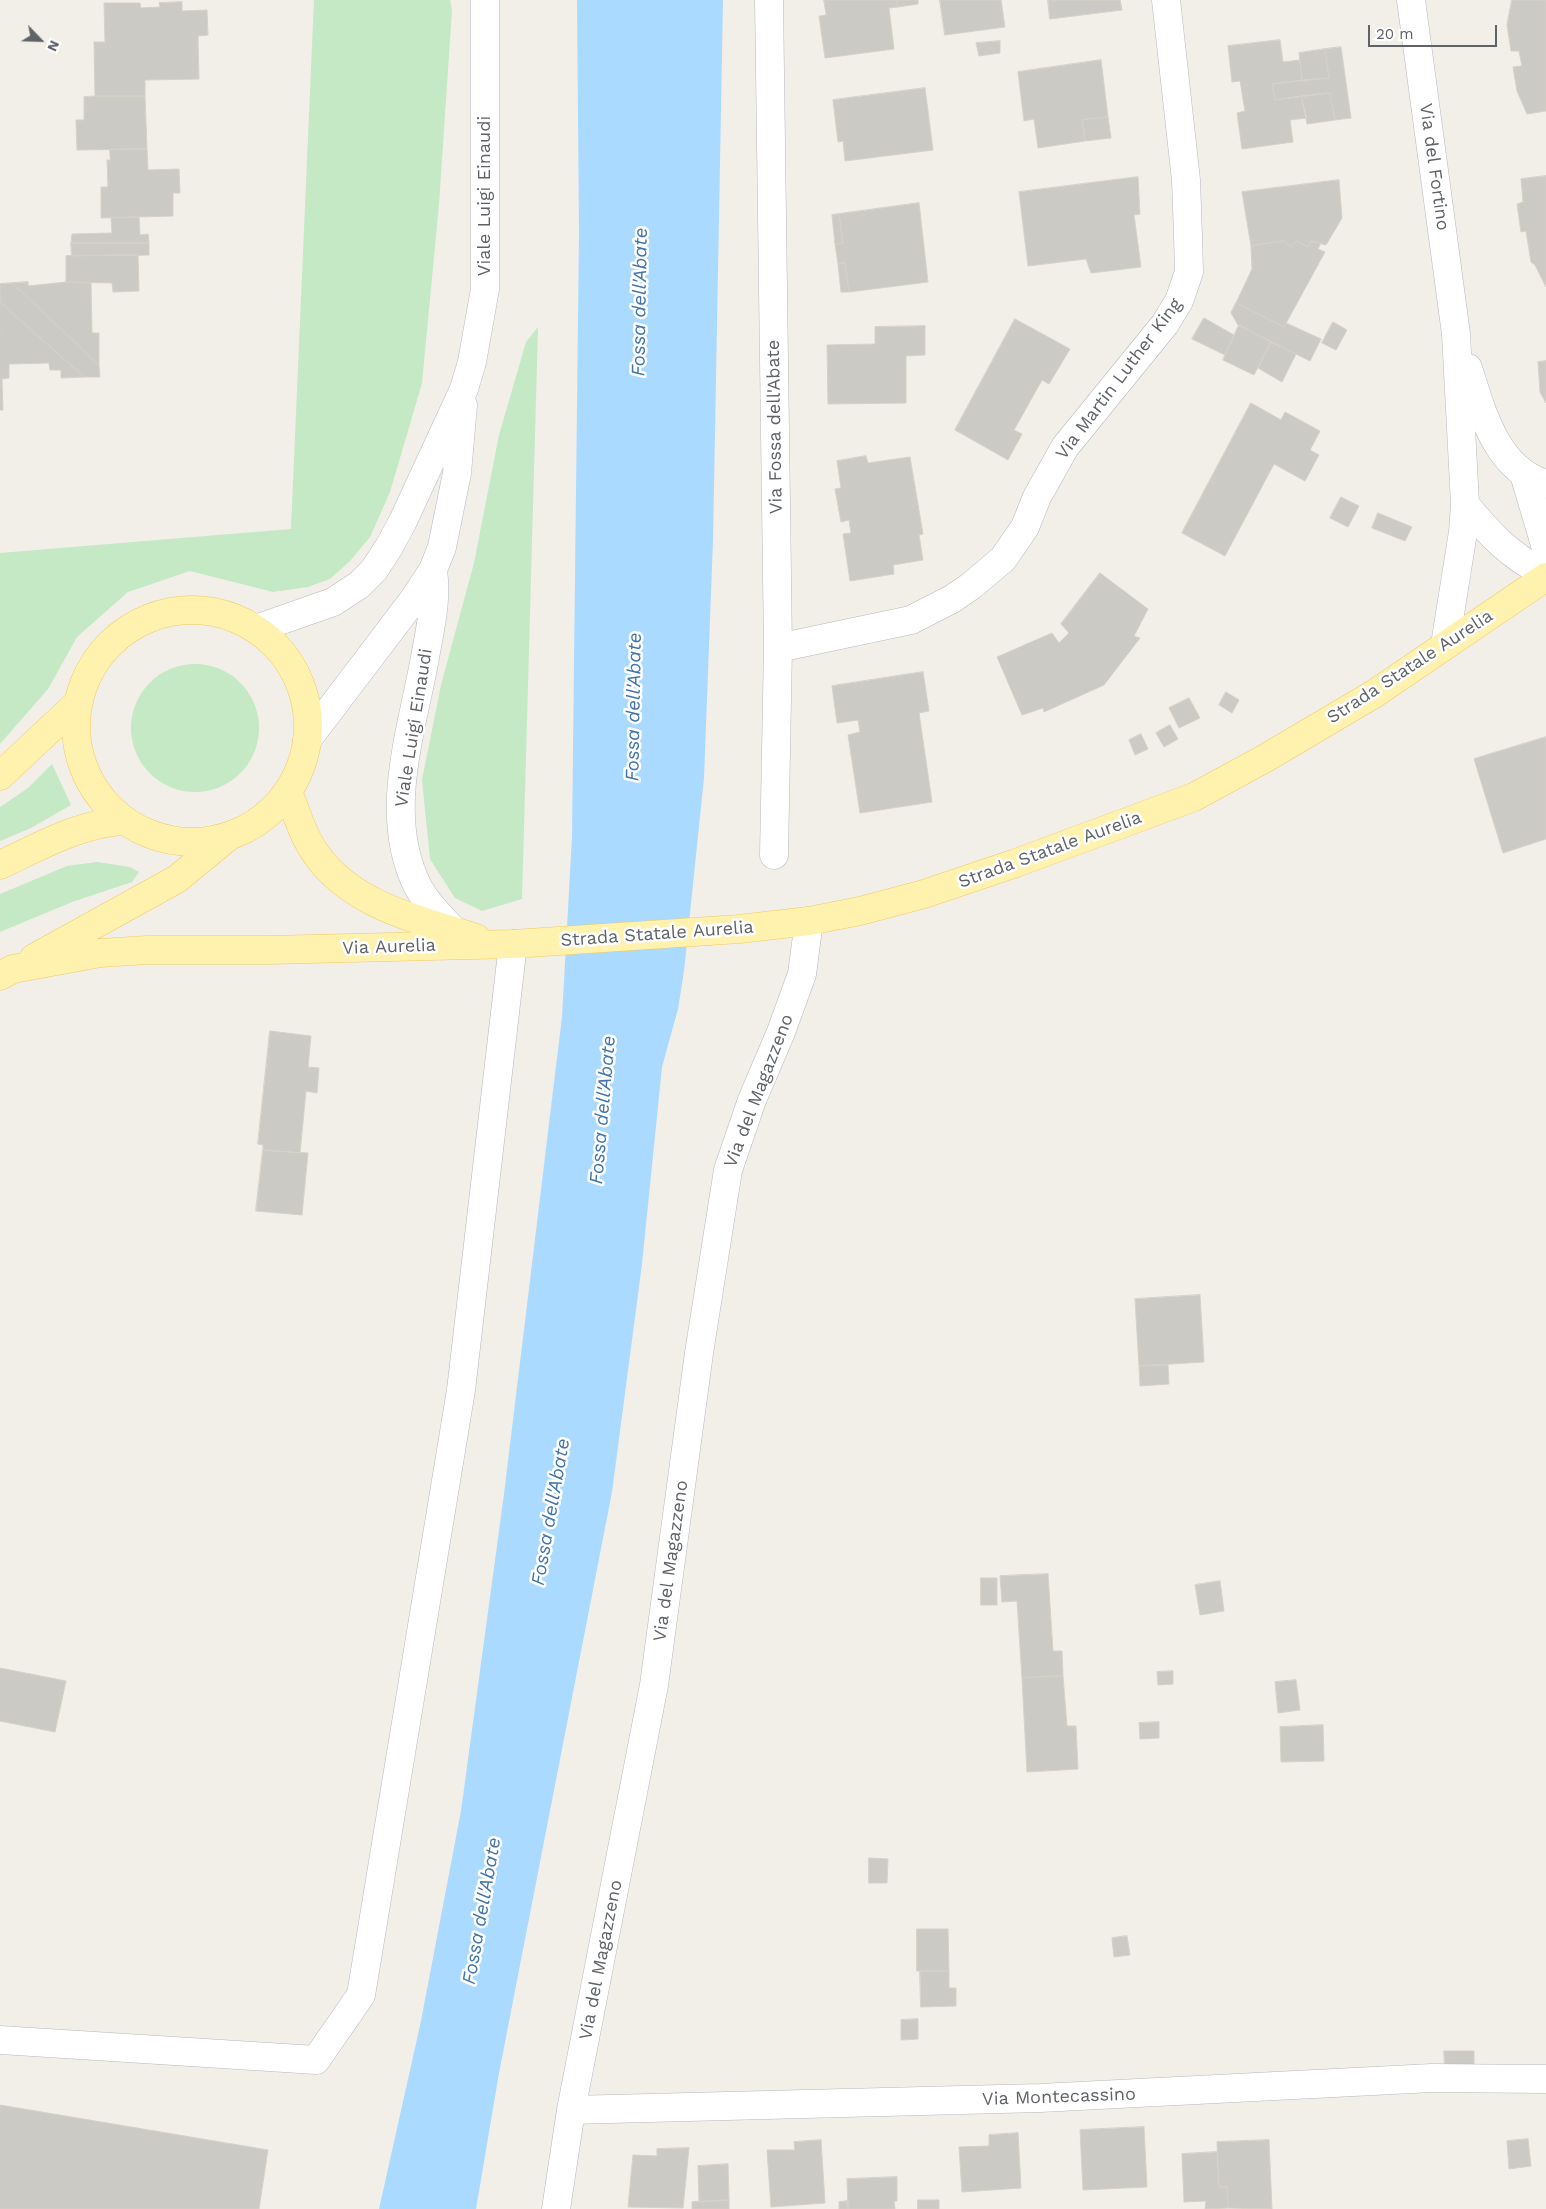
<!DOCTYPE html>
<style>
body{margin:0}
#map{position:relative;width:1546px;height:2209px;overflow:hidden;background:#f1efe8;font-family:"Work Sans",sans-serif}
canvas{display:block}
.north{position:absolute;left:15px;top:15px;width:50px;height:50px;-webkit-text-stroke:4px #fff;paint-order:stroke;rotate:114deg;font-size:14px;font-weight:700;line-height:20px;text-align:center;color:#5f6368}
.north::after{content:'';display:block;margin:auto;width:18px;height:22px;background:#5f6368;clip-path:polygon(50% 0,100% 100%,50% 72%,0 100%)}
.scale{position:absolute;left:1368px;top:25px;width:129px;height:22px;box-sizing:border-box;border:2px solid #5f6368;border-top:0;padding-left:6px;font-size:15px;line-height:18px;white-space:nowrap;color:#5f6368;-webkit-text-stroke:4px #fff;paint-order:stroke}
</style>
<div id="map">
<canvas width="1546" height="2209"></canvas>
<div class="north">N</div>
<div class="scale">20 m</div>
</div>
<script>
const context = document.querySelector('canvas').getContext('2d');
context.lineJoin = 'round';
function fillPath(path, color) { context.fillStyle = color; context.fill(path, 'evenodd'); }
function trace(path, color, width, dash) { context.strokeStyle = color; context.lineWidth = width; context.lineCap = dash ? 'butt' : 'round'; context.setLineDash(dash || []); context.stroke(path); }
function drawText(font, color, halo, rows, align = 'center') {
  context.font = font + ' "Work Sans",sans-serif'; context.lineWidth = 5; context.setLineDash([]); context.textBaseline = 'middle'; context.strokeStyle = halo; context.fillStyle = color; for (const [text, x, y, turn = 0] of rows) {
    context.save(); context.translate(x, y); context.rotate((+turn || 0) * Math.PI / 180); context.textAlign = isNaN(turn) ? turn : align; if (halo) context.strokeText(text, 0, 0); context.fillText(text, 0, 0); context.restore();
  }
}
fillPath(new Path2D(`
 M314,0H450L452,10L439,204L422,383L390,492L370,537L350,561L330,579L308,587L273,592L190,571L128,592L77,637L48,689L0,744V553L291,529Z
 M538,327L522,899L482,911L455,898L430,859L422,780L441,685L474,563L499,435L526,342Z
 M131 728a64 64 0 1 1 128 0a64 64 0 1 1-128 0Z
 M52,764L71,805L31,828L0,841V807L28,788Z
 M97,862L130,867L139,872L132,882L72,902L0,932V894L67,866Z`), '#c5e8c5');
fillPath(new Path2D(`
 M577,0H723L713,540L704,778L684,971L678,1009L662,1067L642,1264L612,1492L499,2073L476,2209H379L421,2021L461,1811L504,1494L562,1017L572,837L579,232Z`), '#aadaff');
const building = new Path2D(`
 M824,0H897L898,7L889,8L894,49L825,58L819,16L826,15Z
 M897,0H918V4L898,7Z
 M940,0H1001L1005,27L945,35Z
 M1048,0H1120L1122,10L1050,19Z
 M1512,0H1546V111L1527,114L1517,91L1513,67L1522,66L1519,51H1511L1507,25Z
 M182,2V11L207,10L208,35L198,36L199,79L145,80V96H95L94,42H105L104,3H140L141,8L160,7L159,3Z
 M1280,40L1283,62L1300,60L1302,80L1272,84L1275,100L1301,96L1307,118L1290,120L1293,142L1242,149L1237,113L1245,111L1240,81L1232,82L1228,46Z
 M1000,41V53L979,56L976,43Z
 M1341,47L1351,118L1335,120L1330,93L1275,100L1272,84L1329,78L1325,49Z
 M1325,49L1329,78L1302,80L1299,53Z
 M1101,60L1108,117L1082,120L1085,141L1038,148L1034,119L1024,121L1018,72Z
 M925,88L933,150L845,161L843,141L838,142L833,100Z
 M1330,93L1335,120L1307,124L1301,96Z
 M95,96H145L147,149L77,150L76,120H84V97Z
 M1108,117L1111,138L1085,141L1082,120Z
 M110,149H147L148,170L179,169L180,193H173V216L101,218V187H108L107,160H110Z
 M1546,176V287L1535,265L1531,262L1526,231L1521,232L1517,204L1523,202L1521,179Z
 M1138,177L1140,214L1134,215L1141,267L1091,273L1086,259L1028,266L1019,192Z
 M1339,180L1342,218L1326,245L1311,241L1308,247L1296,241L1292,247L1284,241L1251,246L1242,192Z
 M919,203L928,282L849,292L845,263L838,264L835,244L843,243L839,214Z
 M839,214L843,243L835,244L832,215Z
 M139,217L140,235L148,234L149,243H71L72,234L112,233L111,218Z
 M1284,241L1292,247L1296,241L1308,247L1311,241L1321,243L1318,249L1325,252L1284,327L1236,303L1252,269L1251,246Z
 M71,243H149V255L72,256Z
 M138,255L139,291L113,292L112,283L66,282V256Z
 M845,263L849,292H841L838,264Z
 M28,282V286L66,282L91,283L92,333H99V365L12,283Z
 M12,283L99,365L100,377H84L0,302V284Z
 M0,302L84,377L61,378V370H50L49,363L9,364V378L2,379L3,410H0Z
 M1236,303L1284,327L1286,323L1321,339L1310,361L1238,325L1231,313Z
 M1204,318L1234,335L1225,355L1192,339Z
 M1015,319L1070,349L1049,384L1042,380L1014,430L1022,434L1008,460L955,430Z
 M1333,322L1347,330L1336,350L1322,343Z
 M1239,325L1271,342L1254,375L1223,360Z
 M925,326V355L906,356V403L828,404L827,345L875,344V327Z
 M1271,342L1296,354L1282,382L1258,368Z
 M1546,361V403L1540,392L1538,362Z
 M1251,403L1281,420L1285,412L1320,431L1310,450L1319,455L1305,481L1274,464L1225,556L1182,533Z
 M866,456L868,463L910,457L923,534L919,535L923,560L893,565L894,574L850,581L843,534L851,533L849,520L841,522L835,489L841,488L837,461Z
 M1341,497L1359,506L1348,527L1330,518Z
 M1378,513L1412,527L1405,541L1372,528Z
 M1100,573L1148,609L1134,636L1140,638L1104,685L1044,712L1043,708L1022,715L997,657L1052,633L1059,643L1069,633L1061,624Z
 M923,672L929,711L919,713L932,802L860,813L848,735L860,732L858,720L837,723L832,686Z
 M1226,692L1239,700L1232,713L1219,705Z
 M1189,698L1200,718L1179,728L1169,708Z
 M1170,725L1178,739L1164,747L1156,733Z
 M1141,734L1148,749L1135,755L1129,740Z
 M1546,737V839L1503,853L1474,759Z
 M270,1031L311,1036L308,1067L319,1068L317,1093L306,1091L300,1153L263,1150V1145L258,1144Z
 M263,1150L308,1153L302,1215L256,1211Z
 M1200,1295L1204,1362L1139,1366L1135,1299Z
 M1168,1365L1169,1384L1140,1386L1139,1366Z
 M1048,1574L1053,1651H1062L1063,1676L1022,1678L1017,1601L1002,1602L1000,1576Z
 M981,1578H997V1605H981Z
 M1220,1581L1224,1611L1200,1615L1195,1585Z
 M0,1668L66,1681L55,1732L0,1721Z
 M1173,1671V1684L1158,1685L1157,1672Z
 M1063,1676L1067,1726H1076L1078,1769L1027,1772L1022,1678Z
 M1296,1680L1300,1710L1278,1713L1275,1682Z
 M1159,1722V1738L1140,1739L1139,1723Z
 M1323,1725L1324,1761L1281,1762L1280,1727Z
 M869,1858L888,1859L887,1883H869Z
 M917,1929H948L949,1971H917Z
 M1127,1936L1130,1955L1114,1957L1112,1938Z
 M920,1971H949V1988H956V2006L921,2007Z
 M918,2019V2039L901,2040V2020Z
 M1444,2051H1474V2069H1445Z
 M0,2105L268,2150L259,2209H0Z
 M1144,2127L1147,2187L1083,2190L1080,2130Z
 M1018,2133L1021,2188L962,2192L959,2147L989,2146V2135Z
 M1528,2139L1531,2166L1509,2169L1507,2141Z
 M821,2140L825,2203L771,2207L767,2150H795L794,2142Z
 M1269,2140L1272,2209L1228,2208L1227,2187H1219L1217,2142Z
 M689,2148L683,2208L628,2207L633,2155L657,2156V2149Z
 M1217,2152L1219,2187H1227L1228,2208L1205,2209L1206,2201L1184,2202L1182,2154Z
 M728,2164L729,2200L699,2202L698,2166Z
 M897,2177V2201H894L895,2209H848L847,2179Z
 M729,2200V2209H692V2202Z
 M918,2200H939V2209H918Z
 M848,2201V2209H839V2202Z`);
fillPath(building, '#cccac5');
trace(building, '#d6d1c6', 1);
const street = new Path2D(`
 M769,0L778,648L774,855
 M778,648L911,620L952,599L971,586L1003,559L1025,527L1037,497L1065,447L1165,324L1179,301L1189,272L1188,235L1186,180L1166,0
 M0,2040L316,2060L361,1995L461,1390L513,944
 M571,2110L1040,2098L1432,2078L1546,2079
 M556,2209L571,2110L654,1685L699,1353L728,1170L752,1100L781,1032L802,974L809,921`);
const secondary = new Path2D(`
 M1411,0L1456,334L1465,504L1463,532L1445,645
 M1468,368C1482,412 1496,469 1546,484
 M1524,474L1546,548
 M1465,504C1490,535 1510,556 1546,574
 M433,570C437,599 431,624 426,652C413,728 381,814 418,887C427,904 441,917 454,931
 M256,629L333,602L359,585L374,570L389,547L403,521L464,389L472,362L485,289V0
 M307,740L414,599L433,570L442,547L457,473L463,405`);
const primary = new Path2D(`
 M76 726a116 116 0 1 1 232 0a116 116 0 1 1-232 0Z
 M0,776L79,702
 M288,791C296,812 303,836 316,854C352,906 420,920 476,938
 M0,865C39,847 80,823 124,821
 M34,958L177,879L228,837
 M0,976L13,969L100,953L148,950H269L513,944L739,929L809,921L860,911L924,894L1016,863L1194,797L1264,759L1374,694L1546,577`);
trace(street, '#b5b8bc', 29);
trace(secondary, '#b6babf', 29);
trace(primary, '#f2c960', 29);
trace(street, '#fff', 28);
trace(secondary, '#fff', 28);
trace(primary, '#fff2af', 28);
drawText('18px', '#5f6368', '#fff', [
 ["Via del Fortino",1434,167,82],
 ["Viale Luigi Einaudi",485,196,-90],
 ["Via Martin Luther King",1119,379,-53],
 ["Via Fossa dell'Abate",775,427,-91],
 ["Strada Statale Aurelia",1410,667,-33],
 ["Viale Luigi Einaudi",414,728,-81],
 ["Strada Statale Aurelia",1050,850,-20],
 ["Strada Statale Aurelia",657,934,-4],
 ["Via Aurelia",389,947,-2],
 ["Via del Magazzeno",759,1091,-69],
 ["Via del Magazzeno",671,1561,-82],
 ["Via del Magazzeno",601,1960,-79],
 ["Via Montecassino",1059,2097,-2]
]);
drawText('italic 19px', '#4174aa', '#fff', [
 ["Fossa dell'Abate",640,302,-89],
 ["Fossa dell'Abate",634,707,-89],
 ["Fossa dell'Abate",603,1110,-85],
 ["Fossa dell'Abate",551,1512,-80],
 ["Fossa dell'Abate",482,1911,-80]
]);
</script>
